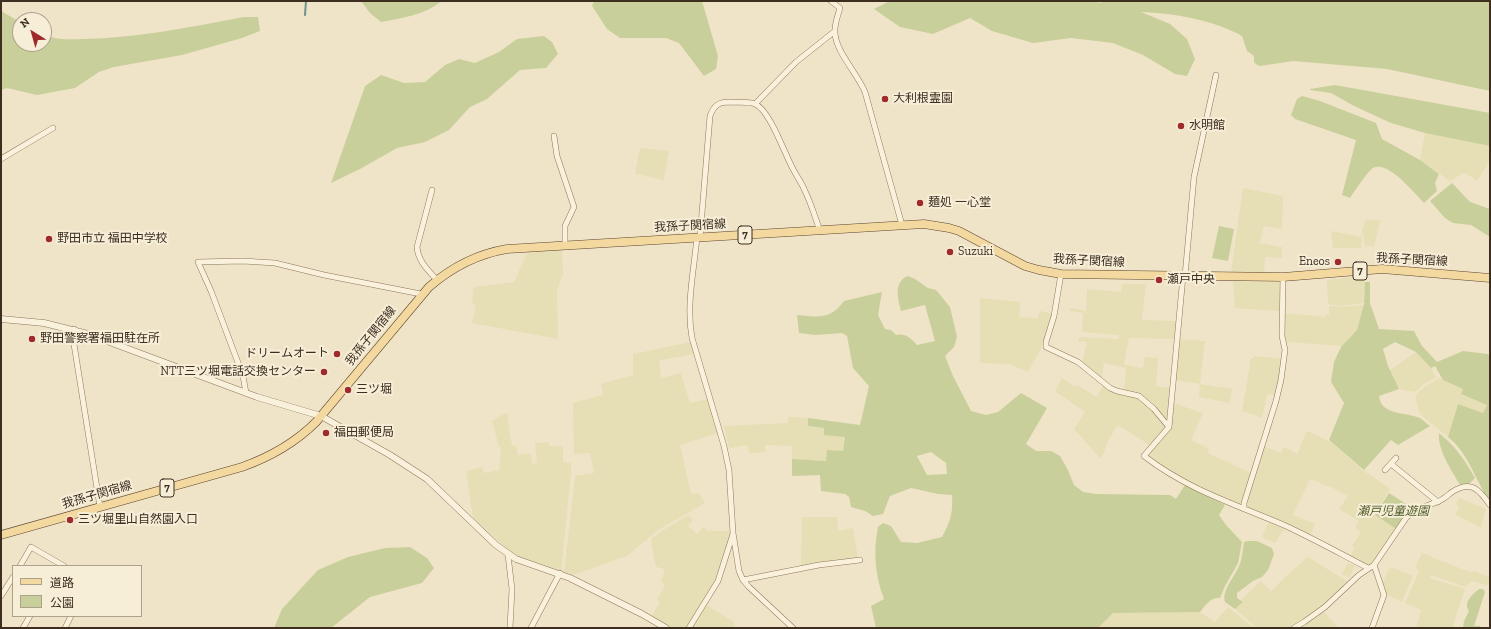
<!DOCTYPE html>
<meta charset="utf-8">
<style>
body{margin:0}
#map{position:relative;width:1491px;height:629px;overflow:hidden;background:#f0e4c8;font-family:"Zilla Slab","Noto Sans JP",serif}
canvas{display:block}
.frame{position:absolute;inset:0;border:2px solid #3d2e20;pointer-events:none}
.legend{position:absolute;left:12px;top:565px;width:130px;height:52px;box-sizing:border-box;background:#f7eed8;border:1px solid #ada18e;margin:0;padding:5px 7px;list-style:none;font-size:12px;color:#3d2e20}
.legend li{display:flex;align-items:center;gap:8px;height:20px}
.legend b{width:20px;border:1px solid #ada18e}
.north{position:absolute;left:12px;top:12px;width:40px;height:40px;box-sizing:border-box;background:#f7eed8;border:1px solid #ada18e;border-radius:50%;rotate:323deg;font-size:11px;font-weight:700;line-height:16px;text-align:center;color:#3d2e20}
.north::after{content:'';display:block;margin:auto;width:14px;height:18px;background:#9e2a2b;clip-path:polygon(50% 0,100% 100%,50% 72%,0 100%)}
</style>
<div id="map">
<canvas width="1491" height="629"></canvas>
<div class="frame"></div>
<ul class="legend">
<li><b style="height:5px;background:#f3d9a0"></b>道路</li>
<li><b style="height:11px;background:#c9cf9b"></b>公園</li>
</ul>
<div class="north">N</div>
</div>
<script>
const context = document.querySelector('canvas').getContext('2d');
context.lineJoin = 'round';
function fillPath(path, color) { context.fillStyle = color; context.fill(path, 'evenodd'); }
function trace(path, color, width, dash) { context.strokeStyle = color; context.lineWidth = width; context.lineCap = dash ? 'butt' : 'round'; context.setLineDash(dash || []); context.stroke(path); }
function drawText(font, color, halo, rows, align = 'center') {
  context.font = font + ' "Zilla Slab","Noto Sans JP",serif'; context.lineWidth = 4; context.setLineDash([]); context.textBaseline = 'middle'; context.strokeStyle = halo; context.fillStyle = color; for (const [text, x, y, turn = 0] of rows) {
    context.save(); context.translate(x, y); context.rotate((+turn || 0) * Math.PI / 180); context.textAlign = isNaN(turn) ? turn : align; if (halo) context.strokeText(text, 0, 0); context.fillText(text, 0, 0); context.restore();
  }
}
fillPath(new Path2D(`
 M1425,133L1490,146V160L1477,181L1467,174L1464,173L1450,181L1420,160Z
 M640,148L669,151L664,180L633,173H635Z
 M1243,188L1283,196L1282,229L1264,226L1260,243L1282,247V258L1265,257L1264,273H1231Z
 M1366,219L1371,221L1372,219L1380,221L1374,247L1365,245L1362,230Z
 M1331,231L1362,237L1361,248H1333Z
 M562,248L563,274L557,290L558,339L472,323L476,306L472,303L474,287L514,282L528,251Z
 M1363,276L1365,282L1364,303L1339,306L1328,304L1327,280Z
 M1233,281L1279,282L1281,285V311L1235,308Z
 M1122,284H1146L1142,320L1176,321L1175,339L1129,338L1124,365L1143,368L1145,357L1158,358L1156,386L1171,388L1168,422L1153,406L1124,392L1126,368L1104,363L1101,380L1082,363L1087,342L1078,341L1079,337L1119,339V335L1082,332L1083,313L1070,311V308L1086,311L1087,289L1121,292Z
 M980,298L1021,302L1019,317L1037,318L1040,311L1053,314L1046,340L1028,372L1009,364L980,363Z
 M1364,305L1357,330L1342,346L1287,342L1284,332L1285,313L1325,317V314L1329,315V306L1341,307Z
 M1178,339L1205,341L1200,384L1232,389L1230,403L1199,397L1200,384L1175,380Z
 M691,342L694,354L661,360L659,362L661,378L681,373L690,403L708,399L718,433L680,445L691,494L699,493L705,503L658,530L627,556L573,575L564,573L575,476L594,473L590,453L574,454L573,403L603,395L601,384L633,375V354Z
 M1416,352L1431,368L1436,377L1424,384L1415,392L1399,389L1390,370Z
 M1254,356L1283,359L1276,395L1267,394L1262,418L1242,411L1251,358L1254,359Z
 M1062,378L1074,386L1078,385L1096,397L1104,385L1135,397L1143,400L1167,427L1151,446L1118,425L1109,439L1101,459L1074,429L1085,412L1055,391Z
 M1439,378L1463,389L1461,394L1487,405L1483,413L1458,404L1448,437L1422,416L1419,412L1416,400V396L1420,390Z
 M1173,403L1203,413L1191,440L1209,449L1208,453L1251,473L1242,503L1239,505L1179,478L1147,456L1170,428Z
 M507,413L512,446L516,445L518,455L531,453L532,464L537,463L535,443L549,442V446H563V462L571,463V473L561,571L514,555L473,518L466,471L482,467L484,473L499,470L501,447H499L492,421L502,415Z
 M788,417L808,418V426L824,428L845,437L843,452L826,461L792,459V446L765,445V452L749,453L748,445L729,448L724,426L788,423Z
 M1307,431L1329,441L1364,471L1390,489L1374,515L1396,529L1375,560L1368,566L1350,556L1355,548L1352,546L1361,532L1355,528L1359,521L1339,509L1348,496L1335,489L1310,479L1293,515L1315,524L1310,535L1308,536L1248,509L1245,503L1263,446L1281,453L1284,447L1297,454Z
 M1459,498L1486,509L1481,528L1455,515L1459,507L1456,504Z
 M688,515L693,520L688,526L697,534L703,527L709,531H730L731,534L715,581L687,628H672L652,616L660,602L657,600L665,585L661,581L665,569L656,567V565L655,564L651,539L662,531Z
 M802,517H837L838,531L853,528L858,559L801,567Z
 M1268,523L1284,529L1275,543L1262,537Z
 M1422,553L1472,573L1474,571L1490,577V586L1472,581L1465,587L1431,575L1430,578L1465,589L1452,628H1416L1421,610L1405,603L1419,571L1415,568Z
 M1308,557L1350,583L1324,606L1290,628H1257L1235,609L1243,602L1241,600L1261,581L1271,591L1285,577Z
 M1348,563L1355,566L1349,578L1342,574Z
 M1390,567L1413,576L1402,602L1391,597L1385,593L1382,583Z
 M706,605L734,622V628H692Z
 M1228,607L1254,628H1098L1113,613L1200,612L1215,622Z
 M1322,610L1339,628H1297Z`), '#e6deb5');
fillPath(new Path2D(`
 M361,1H442C424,15 403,18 381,22L370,13Z
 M594,1H702L718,56L716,69L704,76L679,43L666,38H620L607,29L592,6Z
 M890,1H1089L1102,3L1098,1H1490V91L1387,69L1293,61L1260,66L1257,65L1254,62V56L1247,51L1242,36C1214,20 1173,13 1141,12L1170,24L1187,39L1195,59L1187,76L1175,74L1143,55L1113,43L1071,38L1033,43L992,31L970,18L933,34L900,27L874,9Z
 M1,11L20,22V44H44V34C57,41 69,39 83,39C137,38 191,27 244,17H258L260,31L242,38L182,55L114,67L99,72L75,88L37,95L7,88L1,90Z
 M544,36L552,42L558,54L546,68L520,70L487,99L470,107L449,130L425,142L397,148L360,169L331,183L365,86L381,75L404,83L425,82L445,65L459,59L475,63L499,52L517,39Z
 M1335,85L1490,113V146L1425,133L1391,123L1354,106L1331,93L1310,90V89Z
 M1302,96L1320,101L1376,123L1382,139L1420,160L1439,174L1435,183L1437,191L1424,203C1414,193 1388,160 1373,168C1368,171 1354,192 1350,198L1342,195L1356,140L1295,119L1291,115L1297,99Z
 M1452,183L1470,202L1490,209V237L1471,225L1453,223L1445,218L1430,201Z
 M1219,226L1234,229L1228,261L1212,258Z
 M908,276L915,279L928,288L936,290L950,307L957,337L954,347L945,356L953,376L971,411L986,415L998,412L1021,393L1047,408L1026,444L1036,451H1051L1060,456L1068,470L1074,485L1083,492L1096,494L1170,495L1176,499L1185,485L1225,505L1219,515L1226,525L1242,542L1238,563L1225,586L1220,598C1210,597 1206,605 1200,612L1113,613L1098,628H876L871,606L884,599C875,576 873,551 878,527L883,523L891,526L901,542L917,543L942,537C951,521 953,512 952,495L938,494L911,488L890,496L883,514L873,516L865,511L851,507L849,497L845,494L821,491L820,475L792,476V459L826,461L827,450L843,451L845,437L824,435V428L808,426V418L860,425L869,386L853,368L847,336L842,333L816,335L799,333L797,315C818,317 830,320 844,301L882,292L878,315L885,329L891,330L896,335C905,333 911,338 917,345L935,341L925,305L901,311C898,298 893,282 908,276ZM931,452L946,463L947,474L927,475L917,456Z
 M1365,282H1370V303L1379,329L1414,331L1422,346L1437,362L1463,351L1488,354L1490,357V501C1475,481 1469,453 1448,437L1458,404L1483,413L1487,405L1461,394L1463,389L1443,380L1435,366L1431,368L1416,352L1395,342L1383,349L1388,366L1399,389L1379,396C1381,416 1407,412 1420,418C1423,420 1427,424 1430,426L1398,445L1391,440L1364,470L1329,440L1344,403L1331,382L1334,362L1341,347L1357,330L1364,304Z
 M1439,433C1455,446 1465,460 1475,478L1469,484L1460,485C1452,471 1437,449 1439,433Z
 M1389,493L1414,509L1396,529L1375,515Z
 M1247,541H1257L1272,548L1274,554L1268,570L1262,577L1253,581L1237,593V598L1243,602L1235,609L1225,602C1221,591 1236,575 1240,564C1242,557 1243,549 1244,542Z
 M410,547L427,558L434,568L422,583L370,597L331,628H274L282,609L318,570L348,557L385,548Z
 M1479,589H1483L1485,592L1474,626H1480V628H1463L1464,621L1469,611C1463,602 1472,595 1479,589Z`), '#c9cf9b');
trace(new Path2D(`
 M305,15L306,1`), '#6f938a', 2);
const minor = new Path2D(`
 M831,1L840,8C838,15 834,25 835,33C836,52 857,73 865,92L902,225
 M755,104L796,62L835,31
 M554,136L557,156L574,207L565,226V245
 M1,159L53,128
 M432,190L417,247C418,261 428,270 437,280
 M697,237C694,270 686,305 692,338L724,446L729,470L733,533L739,571L743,580L749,587L793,628
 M700,237L710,116C714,105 719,102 730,102C738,103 748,101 755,104C770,110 785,155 793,169C797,177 802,183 805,191C811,203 815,217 820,231
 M1061,274L1054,316L1046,342V347L1078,362L1110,388L1117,391L1139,396L1154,409L1169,427
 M1183,276L1169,427L1144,456C1190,491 1235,504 1286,526C1314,539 1341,554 1368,568
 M1185,276L1194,177L1216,75
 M74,329L73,338L100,507
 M246,393L243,376L211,291L198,262L243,261L275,263L324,275L421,294
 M1391,464L1438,502
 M1385,470L1396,458
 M1244,509V503L1276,401L1281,380L1285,350L1282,336L1283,277
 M508,555L512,589L510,628
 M20,566L31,547L64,566
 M743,580L819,565L860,560
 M1,596L13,577
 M23,628L30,616
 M65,628L71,616
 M531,628L560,573
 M689,628L718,581L733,534
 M1294,628L1304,622L1325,607L1359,575L1374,565L1406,518C1415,508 1428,506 1439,501C1444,499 1448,495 1452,492C1471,480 1479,489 1490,505
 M1372,628L1384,595L1374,565`);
const tertiary = new Path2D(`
 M1,319L44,323L88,334L257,397L321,416L390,455L427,479L496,545L516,559L570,578L642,614L666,628`);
const primary = new Path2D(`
 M1,535L242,467C270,457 295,443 316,422L429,287C452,267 477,254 507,249L924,224L949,228L959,231L1025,266L1039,270L1061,274L1283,277L1382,269L1490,278`);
trace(minor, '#8d765c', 6);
trace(tertiary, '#8d765c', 7);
trace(primary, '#5b4430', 9);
trace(minor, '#faf1dc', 5);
trace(tertiary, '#faf1dc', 6);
trace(primary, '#f3d9a0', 8);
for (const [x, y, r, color] of [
 [885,99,4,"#9e2a2b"],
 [1181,126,4,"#9e2a2b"],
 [920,203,4,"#9e2a2b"],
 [49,239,4,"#9e2a2b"],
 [950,252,4,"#9e2a2b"],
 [1338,262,4,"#9e2a2b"],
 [1159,280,4,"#9e2a2b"],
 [32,339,4,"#9e2a2b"],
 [337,354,4,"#9e2a2b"],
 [324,372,4,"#9e2a2b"],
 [348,390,4,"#9e2a2b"],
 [326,433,4,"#9e2a2b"],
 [70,520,4,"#9e2a2b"]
]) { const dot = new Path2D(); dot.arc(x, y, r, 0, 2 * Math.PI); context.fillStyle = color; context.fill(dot); trace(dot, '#f7eed8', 1.5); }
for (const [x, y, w] of [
 [745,235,14],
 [1360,271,14],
 [167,488,14]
]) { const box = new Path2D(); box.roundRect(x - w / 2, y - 9, w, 18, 3); context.fillStyle = '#f7eed8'; context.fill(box); trace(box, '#3d2e20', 1); }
drawText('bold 11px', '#3d2e20', null, [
 ["7",745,235],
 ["7",1360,271],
 ["7",167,488]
]);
drawText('12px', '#3d2e20', '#f7eed8', [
 ["大利根霊園",893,99],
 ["水明館",1189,126],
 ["麺処 一心堂",928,203],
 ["野田市立 福田中学校",57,239],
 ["Suzuki",958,252],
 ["Eneos",1330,262,"right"],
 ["瀬戸中央",1167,280],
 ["野田警察署福田駐在所",40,339],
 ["ドリームオート",329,354,"right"],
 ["NTT三ツ堀電話交換センター",316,372,"right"],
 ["三ツ堀",356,390],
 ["福田郵便局",334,433],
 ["三ツ堀里山自然園入口",78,520]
], 'left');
drawText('12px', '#3d2e20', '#f7eed8', [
 ["我孫子関宿線",690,226,-3],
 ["我孫子関宿線",1412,260,3],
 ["我孫子関宿線",1089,261,3],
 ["我孫子関宿線",371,336,-51],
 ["我孫子関宿線",97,495,-16]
]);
drawText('italic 12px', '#4d5a26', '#f7eed8', [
 ["瀬戸児童遊園",1393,512]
]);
</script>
